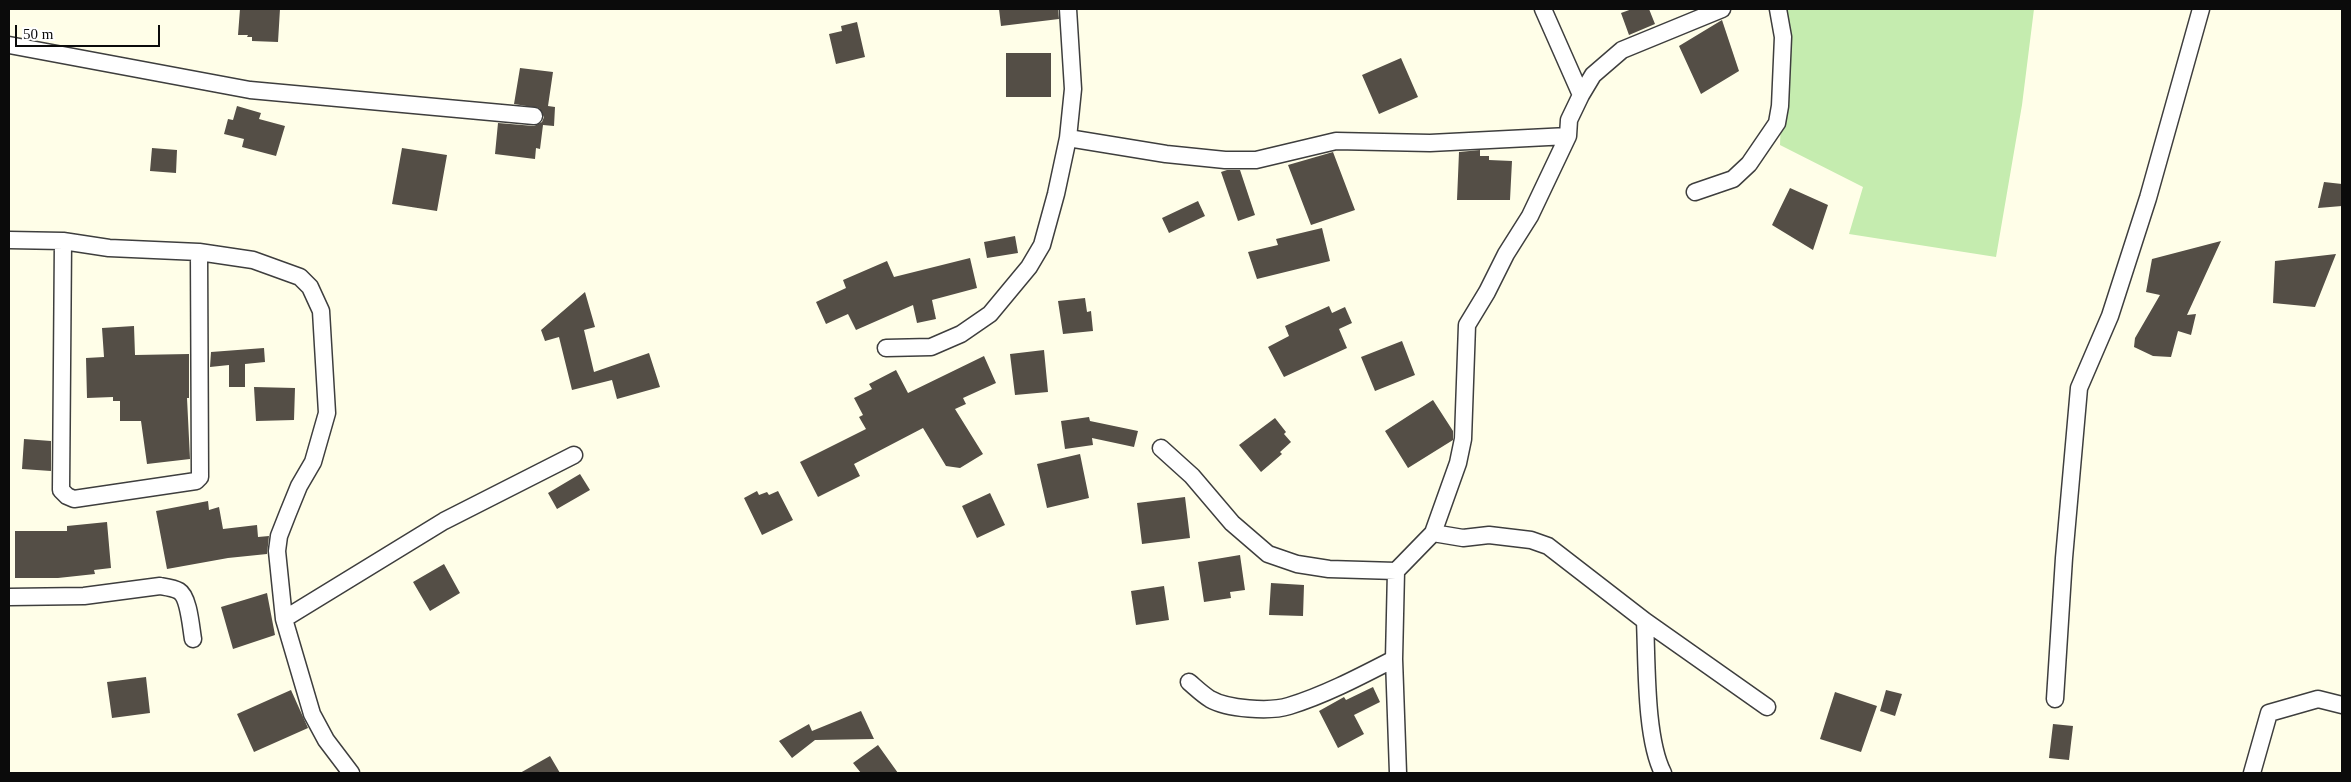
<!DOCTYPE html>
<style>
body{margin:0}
#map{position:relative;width:2351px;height:782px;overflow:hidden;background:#fffee8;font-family:Georgia,serif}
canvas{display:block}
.frame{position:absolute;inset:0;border:10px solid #0b0b0b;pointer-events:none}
.scale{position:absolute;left:15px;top:25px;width:145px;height:22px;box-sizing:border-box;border:2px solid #0b0b0b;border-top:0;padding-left:6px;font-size:15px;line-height:18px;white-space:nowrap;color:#0b0b0b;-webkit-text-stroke:4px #fff;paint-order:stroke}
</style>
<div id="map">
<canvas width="2351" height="782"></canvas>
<div class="frame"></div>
<div class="scale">50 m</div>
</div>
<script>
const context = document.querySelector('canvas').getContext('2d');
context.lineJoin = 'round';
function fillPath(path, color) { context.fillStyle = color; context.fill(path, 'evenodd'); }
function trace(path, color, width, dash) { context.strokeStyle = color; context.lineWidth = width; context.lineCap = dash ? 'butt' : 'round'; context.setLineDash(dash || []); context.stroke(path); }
fillPath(new Path2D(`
 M1785,9H2034L2022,105L1996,257L1849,234L1863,187L1780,145Z`), '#c5ecaf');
fillPath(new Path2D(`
 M240,9H280L278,42L252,41V37H247L248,35H238Z
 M999,9H1058L1059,19L1001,26Z
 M1632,9H1649L1655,24L1629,35L1621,13Z
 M1722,20L1739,71L1701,94L1679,46Z
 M857,22L865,57L836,64L829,34L842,31L841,26Z
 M1006,53H1051V97H1006Z
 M1401,58L1418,97L1379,114L1362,75Z
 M520,68L553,72L548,106L555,107L554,126L543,125L540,149L536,148L535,159L495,154L498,123L534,126L542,122L544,117L539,108L514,104Z
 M237,106L261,113L259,119L285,126L276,156L242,147L244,139L224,134L228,119L233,120Z
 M152,148L177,150L176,173L150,171Z
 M402,148L447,155L437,211L392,204Z
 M1480,150V156H1489V160L1512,161L1510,200H1457L1459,152Z
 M1333,152L1355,210L1311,225L1288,165Z
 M1227,170H1240L1255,215L1238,221L1221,172Z
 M2324,182L2342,184V206L2318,208Z
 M1790,188L1828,205L1813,250L1772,225Z
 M1198,201L1205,216L1169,233L1162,218Z
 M1322,228L1330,261L1257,279L1248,252L1278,245L1276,239Z
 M1015,236L1018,253L987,258L984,242Z
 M2221,241L2187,315L2196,314L2191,335L2178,331L2171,357L2153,356L2134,347L2135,338L2160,295L2146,292L2152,259Z
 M2336,254L2315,307L2273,303L2275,261Z
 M970,258L977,288L932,300L936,319L917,323L913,305L856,330L848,314L826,324L816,302L846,288L843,280L887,261L894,277Z
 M585,292L595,327L584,330L594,372L649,353L660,387L617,399L612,380L572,390L559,337L545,341L541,330Z
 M1085,298L1087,312L1091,311L1093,331L1063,334L1058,301Z
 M1329,306L1332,313L1345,307L1352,323L1339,329L1347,348L1284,377L1268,347L1289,336L1285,326Z
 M134,326L135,355L189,354V398H187L190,459L147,464L141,421H120V401H113V397L87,398L86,358L104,357L102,328Z
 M1402,341L1415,375L1375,391L1361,357Z
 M264,348L265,362L245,364V387H229V365L210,367L211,352Z
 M1044,350L1048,392L1015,395L1010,354Z
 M984,356L996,383L963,398L966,404L955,409L983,454L960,468L946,466L923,428L854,464L860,476L818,497L800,462L866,429L859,417L863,415L854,398L872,389L869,384L896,370L908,393Z
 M254,387L295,388L294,420L256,421Z
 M1433,400L1453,431V440L1408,468L1385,431Z
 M1089,417L1090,421L1138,431L1134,447L1092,438L1093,445L1065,449L1061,421Z
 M1275,418L1286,432L1284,434L1291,442L1280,452L1282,454L1261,472L1239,445Z
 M24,439L51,441V471L22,469Z
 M1080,454L1089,498L1047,508L1037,464Z
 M580,474L590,490L557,509L548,493Z
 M757,491L759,495L767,492L769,495L778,491L793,520L762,535L744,498Z
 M990,493L1005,525L977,538L962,506Z
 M1185,497L1190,538L1142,544L1137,503Z
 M208,501L209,510L219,507L223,529L257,525L258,537L269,536L267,554L228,558L167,569L156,511Z
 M107,522L111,568L94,570L95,574L58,578H15V531H67V526Z
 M1240,555L1245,590L1230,592L1231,598L1204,602L1198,562Z
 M444,564L460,593L430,611L413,582Z
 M1271,583L1304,585L1303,616L1269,615Z
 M1164,586L1169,620L1136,625L1131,591Z
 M267,593L275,635L233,649L221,607Z
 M146,677L150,713L112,718L107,682Z
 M1373,687L1380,702L1354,715L1364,734L1338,748L1319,711L1344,697L1346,700Z
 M291,690L308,728L254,752L237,714Z
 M1886,690L1902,694L1895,716L1880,711Z
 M1835,692L1877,706L1861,752L1820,739Z
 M861,711L874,739L815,740L792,758L779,741L809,724L812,731Z
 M2053,724L2073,726L2069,760L2049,758Z
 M878,745L898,773H861L853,763Z
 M550,756L560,773H520Z`), '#544e46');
const street = new Path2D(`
 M1543,9L1581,95
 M9,45L250,90L534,116
 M1068,138L1166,154L1225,160H1256L1336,141L1430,143L1568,136
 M1695,192L1733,179L1749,164L1777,123L1780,106L1783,37L1778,9
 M9,240L63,241L109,248L199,252L253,260L300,277L310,287L321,311L327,413L313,462L299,486L288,513L279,536L277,551L284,619L312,714L326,740L351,773
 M63,241L61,490L67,496L74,499L196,481L200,477L199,252
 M886,348L931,347L961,334L990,314L1029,267L1042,245L1056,194L1068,138L1073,89L1068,9
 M1161,448L1192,476L1232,523L1268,554L1297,564L1329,569L1396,571L1433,533L1458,463L1463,439L1467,325L1487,292L1506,254L1530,216L1568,136L1569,120L1581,95L1593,75L1622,50L1722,9
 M1433,533L1463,538L1489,535L1531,540L1548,546L1645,621L1767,707
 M1396,571L1394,659L1398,773
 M9,597L84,596L160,586C166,587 174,588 179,591C189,597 191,628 193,639
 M284,619L444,521L574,455
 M1645,621C1647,662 1645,738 1663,773
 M1189,682C1196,688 1202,694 1210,699C1227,709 1270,712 1289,706C1325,695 1361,676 1394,659
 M2055,699L2064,558L2079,388L2110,316L2148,198L2201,9
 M2252,773L2269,713L2318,699L2342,705`);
trace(street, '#3e3e3e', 19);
trace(street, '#fff', 16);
</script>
